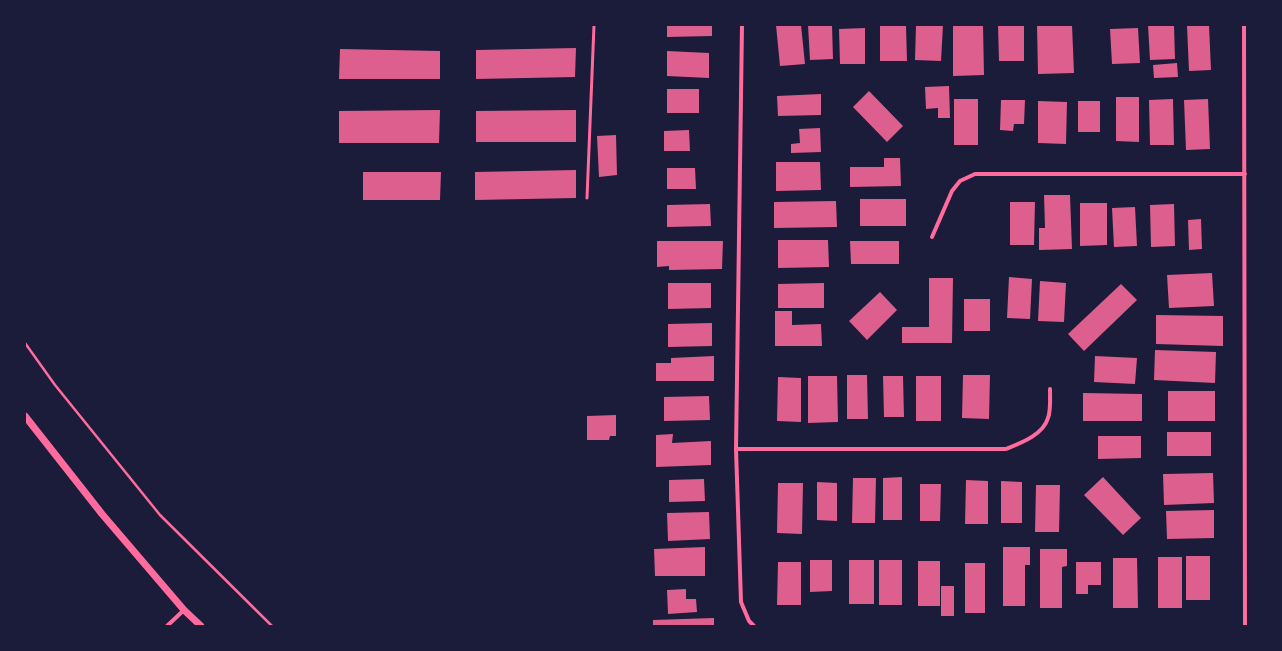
<!DOCTYPE html>
<style>
body{margin:0}
#map{position:relative;width:1282px;height:651px;overflow:hidden;background:#1b1b3a;font-family:"Exo 2",sans-serif}
canvas{display:block}
.frame{position:absolute;inset:0;border:26px solid #1b1b3a;pointer-events:none}
</style>
<div id="map">
<canvas width="1282" height="651"></canvas>
<div class="frame"></div>
</div>
<script>
const context = document.querySelector('canvas').getContext('2d');
context.lineJoin = 'round';
function fillPath(path, color) { context.fillStyle = color; context.fill(path, 'evenodd'); }
function trace(path, color, width, dash) { context.strokeStyle = color; context.lineWidth = width; context.lineCap = dash ? 'butt' : 'round'; context.setLineDash(dash || []); context.stroke(path); }
fillPath(new Path2D(`
 M667,25H712V36L667,37Z
 M776,25H801L805,64L780,66Z
 M808,25H832L833,59L810,60Z
 M880,25H906L907,61H880Z
 M916,25H943L941,61L915,60Z
 M953,25H983L984,75L953,76Z
 M998,25H1024V61H999Z
 M1037,25H1072L1074,73L1038,74Z
 M1148,25H1174L1175,59L1150,60Z
 M1209,25L1211,70L1189,71L1187,26Z
 M865,28V64H840L839,29Z
 M1138,28L1140,63L1112,64L1110,29Z
 M576,48L575,77L476,79V50Z
 M340,49L440,51V79H339Z
 M667,51L709,53V78L667,76Z
 M1177,63L1178,77L1154,78L1153,65Z
 M949,86L950,118H938V108L926,109L925,87Z
 M667,89H699V113H667Z
 M869,91L903,126L887,142L853,107Z
 M821,94V115L778,116L777,96Z
 M1116,97H1139V142L1116,141Z
 M954,99H978V145H954Z
 M1173,99L1174,145H1150L1149,100Z
 M1208,99L1210,149L1186,150L1184,100Z
 M1001,100H1025L1024,124H1014L1013,131L1000,130Z
 M1038,101L1067,102L1066,144L1038,143Z
 M1078,101H1100V132H1078Z
 M440,110L439,143H339V111Z
 M576,110V142H476V111Z
 M820,128L821,152L791,153V144L800,143L799,129Z
 M689,130L690,151H664V131Z
 M616,135L617,175L599,177L597,136Z
 M884,158H900L901,186L850,187V167H884Z
 M776,162H820L821,190L776,191Z
 M667,168H695L696,189H667Z
 M576,170V198L475,200V172Z
 M363,172H441L440,200H363Z
 M1044,195H1070L1072,249L1039,250V228H1045Z
 M860,199H906V226H860Z
 M836,201L837,227L774,228V202Z
 M1010,202H1035L1034,245H1010Z
 M1080,203H1107V245L1080,246Z
 M710,204L711,226L667,227V205Z
 M1174,204L1175,246L1151,247L1150,205Z
 M1135,207L1137,246L1114,247L1112,208Z
 M1201,219L1202,249L1189,250L1188,220Z
 M778,240H828L829,267L778,268Z
 M657,241H723L722,269L669,270V266L657,267Z
 M850,241H899V264H851Z
 M1212,273L1214,306L1169,308L1167,275Z
 M1009,277L1032,279L1030,319L1007,318Z
 M929,278H953L952,343H902V327H929Z
 M1040,281L1066,283L1064,322L1038,321Z
 M668,283H711V308L668,309Z
 M824,283V308H778V284Z
 M1121,284L1137,300L1084,351L1068,334Z
 M880,292L897,310L867,340L849,321Z
 M964,299H990V331H964Z
 M775,311H792V325L821,324L822,346H775Z
 M1156,315L1223,316V346L1156,344Z
 M712,323V346L668,347V324Z
 M1155,350L1216,352L1215,383L1154,380Z
 M714,356V381H656V363H671V358Z
 M1095,356L1137,358L1135,384L1094,382Z
 M847,375H867L868,419H847Z
 M963,375H990L989,419L962,418Z
 M808,376H837L838,422L808,423Z
 M883,376H903L904,417H884Z
 M916,376H941V421H916Z
 M778,377L801,378V422L777,421Z
 M1168,391H1215V421H1168Z
 M1083,393L1142,394V421H1083Z
 M709,396L710,420L664,421V397Z
 M616,415V436H610L609,440H587V416Z
 M1167,432H1211V456H1167Z
 M673,434L672,443L711,441V465L656,467V435Z
 M1098,436H1141V458L1098,459Z
 M1213,473L1214,503L1164,505L1163,474Z
 M902,477V520H883V478Z
 M1103,477L1141,518L1123,535L1084,495Z
 M853,478H876L875,523H852Z
 M704,479L705,501L669,502V480Z
 M966,480L988,481V524H965Z
 M1001,481L1022,482V523H1001Z
 M817,482L837,483V521L817,520Z
 M778,483H803L802,534L777,533Z
 M920,484H941L940,521H920Z
 M1036,485H1060L1059,532H1035Z
 M1214,510V538L1167,539L1166,511Z
 M709,512L710,539L668,541L667,513Z
 M705,547V576H655L654,549Z
 M1003,547H1030V565H1025V606H1003Z
 M1040,549H1067V566L1062,567V608H1040Z
 M1186,556H1210V600H1186Z
 M1158,557H1182V608H1158Z
 M1113,558H1137L1138,608H1113Z
 M810,560H832V591L810,592Z
 M849,560H874V604H849Z
 M879,560H902V605H879Z
 M918,561H940V606H918Z
 M778,562H801V605H777Z
 M1076,562H1101V585H1088V594H1076Z
 M965,563H985V613H965Z
 M941,586H954V616H941Z
 M686,589V599H696L697,612L668,614L667,590Z
 M714,618V626H653V620Z`), '#dd5f8e');
trace(new Path2D(`
 M25,343L55,385L160,515L272,626`), '#ff6b9d', 2.5);
trace(new Path2D(`
 M587,198L594,25`), '#ff6b9d', 3);
trace(new Path2D(`
 M742,25L736,449L741,602L749,621L754,626
 M1244,25L1245,626
 M932,237L952,191L960,181L975,174H1245
 M736,449H1006C1021,443 1043,435 1048,418C1051,410 1050,398 1050,389
 M167,626L184,610`), '#ff6b9d', 4);
trace(new Path2D(`
 M25,416L102,514L184,610L201,626`), '#ff6b9d', 7);
</script>
